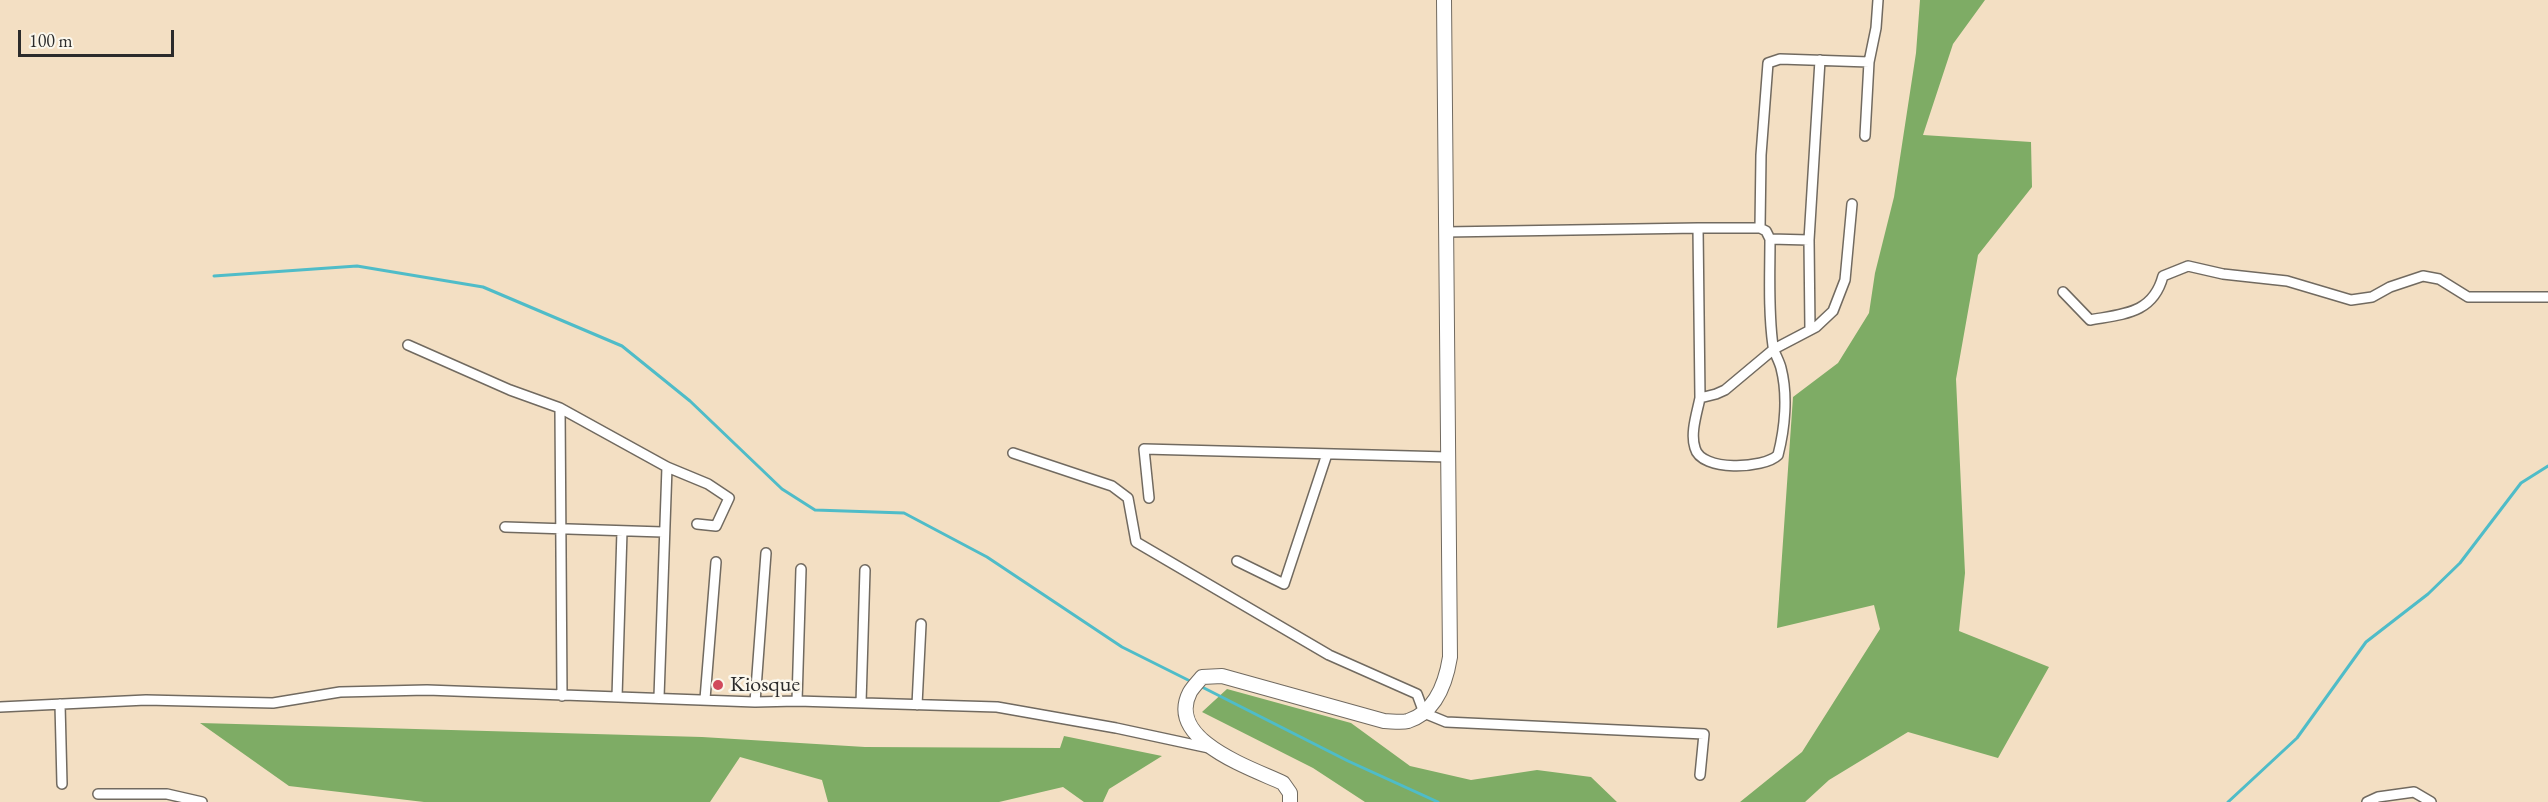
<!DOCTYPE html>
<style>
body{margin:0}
#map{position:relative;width:2548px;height:802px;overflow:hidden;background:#f3dfc3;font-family:"EB Garamond",serif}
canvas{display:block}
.scale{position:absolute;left:18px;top:30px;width:156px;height:27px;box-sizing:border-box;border:3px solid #2b2b2b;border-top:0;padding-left:8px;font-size:18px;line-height:21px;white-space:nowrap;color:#2b2b2b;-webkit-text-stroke:4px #fbf7ec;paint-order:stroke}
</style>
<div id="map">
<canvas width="2548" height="802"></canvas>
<div class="scale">100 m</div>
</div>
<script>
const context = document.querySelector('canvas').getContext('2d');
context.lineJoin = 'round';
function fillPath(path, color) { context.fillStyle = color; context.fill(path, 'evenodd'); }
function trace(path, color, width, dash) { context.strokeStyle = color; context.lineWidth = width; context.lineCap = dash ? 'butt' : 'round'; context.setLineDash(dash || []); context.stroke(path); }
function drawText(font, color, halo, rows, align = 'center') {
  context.font = font + ' "EB Garamond",serif'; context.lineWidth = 5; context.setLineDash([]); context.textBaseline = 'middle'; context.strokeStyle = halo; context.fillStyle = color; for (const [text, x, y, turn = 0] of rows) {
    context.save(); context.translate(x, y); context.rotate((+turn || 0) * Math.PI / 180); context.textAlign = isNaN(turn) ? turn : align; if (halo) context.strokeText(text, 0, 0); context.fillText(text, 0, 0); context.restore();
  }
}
fillPath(new Path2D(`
 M1920,0H1985L1953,44L1923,135L2031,142L2032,187L1978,255L1956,379L1965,573L1959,631L2049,667L1998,758L1908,732L1829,780L1805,802H1740L1802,752L1880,629L1874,605L1777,628L1793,397L1838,363L1869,313L1875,273L1894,197L1916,53Z
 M1227,689L1351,723L1410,766L1471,780L1537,770L1591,777L1617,802H1365L1313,768L1202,712Z
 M200,723L702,737L865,747L1060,748L1064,736L1162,756L1109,789L1103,802H1084L1063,787L999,802H828L822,780L740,757L710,802H424L289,786Z`), '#7eac65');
trace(new Path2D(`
 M214,276L357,266L483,287L622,346L690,401L782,489L815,510L904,513L987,557L1122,647L1192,682
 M1200,686L1348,761L1438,802
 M2228,802L2297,738L2366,642L2428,594L2460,563L2521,483L2548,466`), '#4fbcc8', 3);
const street = new Path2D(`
 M1865,136L1869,62
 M1698,228H1760L1766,231L1770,239C1770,274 1768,310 1773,346C1774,353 1779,360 1781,368C1788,395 1785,428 1778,455C1764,469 1701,472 1695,448C1690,433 1697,413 1700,398
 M1760,228L1761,155L1768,63L1780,59L1869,62L1876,28L1878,0
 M1445,232L1698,228L1700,398L1716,394L1725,390L1774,349L1816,327L1833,311L1845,280L1852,204
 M1770,239L1809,240L1810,330
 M1809,240L1820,60
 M2063,292L2090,320C2123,314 2153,314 2163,276L2188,266L2223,274L2287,281L2351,300L2372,297L2390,287L2423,276L2439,279L2468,297H2548
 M408,345L510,390L560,408L667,467L708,484L729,498L716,526L697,524
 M560,408L562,696
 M1013,453L1112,486L1128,498L1136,542L1329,655L1417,694L1424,713L1446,722L1704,734L1700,775
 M1149,498L1144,449L1448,457
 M505,527L663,532
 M1237,561L1284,584L1327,454
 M617,697L622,531
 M659,697L667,467
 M705,699L716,562
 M797,701L801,569
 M755,702L766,553
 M861,703L865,570
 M60,704L62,784
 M917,705L921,624
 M0,707L146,700L273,703L340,692L427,690L755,702L797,701L997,707L1116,728L1209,748
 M98,794H167L202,802
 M2367,802L2378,797L2414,792L2431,802`);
const secondary = new Path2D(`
 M1290,802V793L1283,783C1251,768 1165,740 1190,692C1193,687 1198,682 1202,677L1222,676L1384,721C1391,721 1401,723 1408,721C1436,712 1446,682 1450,657L1444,0`);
trace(street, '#716a60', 12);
trace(secondary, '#716a60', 16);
trace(street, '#fff', 9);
trace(secondary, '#fff', 14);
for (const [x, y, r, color] of [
 [718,685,6,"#d1495b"]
]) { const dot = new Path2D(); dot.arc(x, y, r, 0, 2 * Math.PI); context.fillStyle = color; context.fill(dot); trace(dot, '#fbf7ec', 2); }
drawText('22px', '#2b2b2b', '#fbf7ec', [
 ["Kiosque",730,685]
], 'left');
</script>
